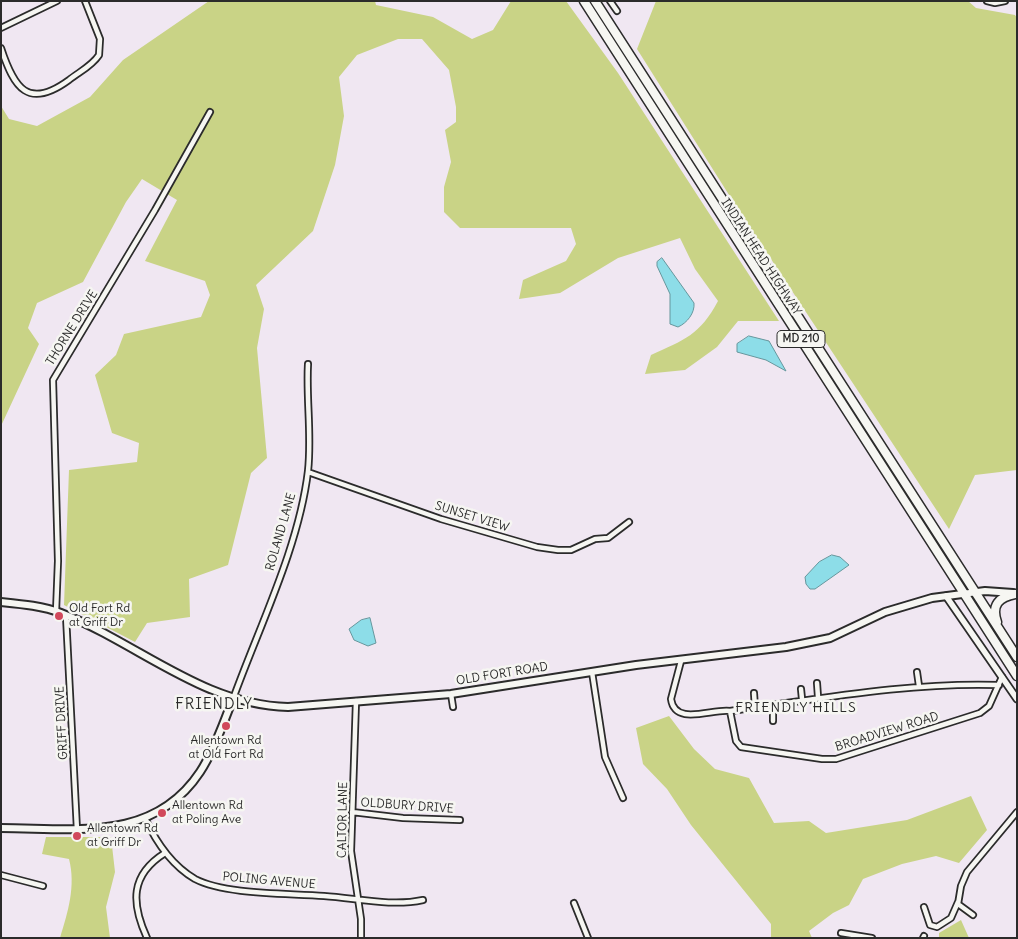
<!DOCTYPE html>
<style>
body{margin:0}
#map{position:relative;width:1018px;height:939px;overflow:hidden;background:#f0e7f2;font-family:Delius,sans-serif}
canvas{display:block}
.frame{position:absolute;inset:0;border:2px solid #2b2b2b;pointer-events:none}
</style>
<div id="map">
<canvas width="1018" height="939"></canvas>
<div class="frame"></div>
</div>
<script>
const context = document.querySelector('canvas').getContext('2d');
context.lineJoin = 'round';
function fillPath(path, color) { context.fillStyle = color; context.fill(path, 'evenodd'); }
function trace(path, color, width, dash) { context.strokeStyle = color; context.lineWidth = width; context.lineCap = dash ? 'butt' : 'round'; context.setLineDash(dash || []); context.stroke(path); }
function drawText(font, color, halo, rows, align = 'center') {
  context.font = font + ' Delius,sans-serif'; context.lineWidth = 5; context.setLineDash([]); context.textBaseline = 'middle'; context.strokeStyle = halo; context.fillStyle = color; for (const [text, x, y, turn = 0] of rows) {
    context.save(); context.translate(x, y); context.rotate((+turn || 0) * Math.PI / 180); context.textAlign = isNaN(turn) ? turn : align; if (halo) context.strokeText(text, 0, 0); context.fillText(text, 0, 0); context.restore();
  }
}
fillPath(new Path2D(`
 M209,1H375L376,5L433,17L472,39L493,30L511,1H566L618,73L779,321H738L717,347L685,370L645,374L651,355C684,340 700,335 718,301L695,269L680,238L618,258L560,293L519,299L523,280L566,261L576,244L571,228H460L444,212V187L451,162L445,130L456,122V107L449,70L422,39H398L357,55L339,77L344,116L335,165L313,231L256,285L264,309L257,348L267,458L251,473L228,565L189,579L190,617L147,623L135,642L64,605L69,470L137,462L139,443L112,433L95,375L116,355L124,334L201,317L210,295L205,281L145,261L177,200L142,179L126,202L83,282L37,303L28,328L39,344L1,426V106L9,119L37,126L90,97L123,60Z
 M656,1H968L976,8L1015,15L1017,18V470L975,475L949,529L736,206L637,49Z
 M669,716L694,749L715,769L749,778L774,823L809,821L826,833L907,820L971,796L987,830L959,863L936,856L902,864L863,879L849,905L833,913L809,931L812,938H771V924L691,825L667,789L643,764L636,728Z
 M46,837H111L115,872L106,907L110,938H60C68,912 76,886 69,859L42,854Z
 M961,920L969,938H939V933Z`), '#c9d386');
const water = new Path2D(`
 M662,258L694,303C695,313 687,323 678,327L670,324V294L657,266V262Z
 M749,336L769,341L786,371L766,360L737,352V344Z
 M832,555L840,557L849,565L815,589H810L806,584L805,577L819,562Z
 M370,618L376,643L368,646L354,640L349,629L361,620Z`);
fillPath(water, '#8ddde8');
trace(water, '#66969c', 1);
const minor = new Path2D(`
 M610,1L617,11
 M987,1L995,3L1005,1
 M1,28L57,1
 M1,48C14,88 28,110 69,80C79,72 92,66 99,55L100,39L85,1
 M308,472L441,519L537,547L558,550H571L595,539L608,538L629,522
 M56,612L58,561L53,380L155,210L210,112
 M66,616L77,830
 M681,661L671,699C675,727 713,708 730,711L736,741L741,747L822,759H836L980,713L989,706L1002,677
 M592,672L605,757L623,798
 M917,672L919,686
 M817,683L818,697
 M801,689L802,699
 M754,693L755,708
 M451,694L453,707
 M233,699C259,627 299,547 308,471C312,435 306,399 308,364
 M356,701L351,851L361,919V938
 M730,711C819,699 908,682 999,685
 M773,721V705
 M352,812L403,818L460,820
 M145,818C156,842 171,865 195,879C226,895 288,893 324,896C356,898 391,907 423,900
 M1,875L43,886
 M574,903L588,938
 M924,907L930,925L937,927L951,918L958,902
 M973,915L958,904L961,886L967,872L1017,812
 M841,933L872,938
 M147,938C131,903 130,875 165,853
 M923,938L924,936`);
const tertiary = new Path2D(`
 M946,596L1017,699`);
const secondary = new Path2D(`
 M1,602C21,604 43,606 61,613C138,643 203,705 288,707L451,694L636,665L786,647L830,638L885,612L932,598L985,591L1013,593
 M1,828C74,828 153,843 200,772C215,749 223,723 233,699`);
const trunk = new Path2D(`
 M584,1L1017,676
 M595,1L1017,657
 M997,622C991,605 999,597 1015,594`);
trace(minor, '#2b2b2b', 8);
trace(tertiary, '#2b2b2b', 9);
trace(secondary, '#2b2b2b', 10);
trace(trunk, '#2b2b2b', 11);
trace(minor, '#f6f6f2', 4.5);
trace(tertiary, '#f6f6f2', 5.5);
trace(secondary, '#f6f6f2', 6);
trace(trunk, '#f6f6f2', 8);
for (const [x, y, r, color] of [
 [59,616,5,"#d1495b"],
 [226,726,5,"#d1495b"],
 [162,813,5,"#d1495b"],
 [77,836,5,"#d1495b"]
]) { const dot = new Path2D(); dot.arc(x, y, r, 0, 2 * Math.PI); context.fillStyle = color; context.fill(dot); trace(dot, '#f6f6f2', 2); }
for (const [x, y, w] of [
 [801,339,48]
]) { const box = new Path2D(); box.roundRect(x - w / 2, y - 8.5, w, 17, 4); context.fillStyle = '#f6f6f2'; context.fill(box); trace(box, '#2b2b2b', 1); }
drawText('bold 11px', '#2b2b2b', null, [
 ["MD 210",801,339]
]);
drawText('12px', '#2b2b2b', '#f6f6f2', [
 ["INDIAN HEAD HIGHWAY",761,257,57],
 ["THORNE DRIVE",72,328,-58],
 ["SUNSET VIEW",472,517,17],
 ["ROLAND LANE",281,532,-74],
 ["OLD FORT ROAD",502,674,-9],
 ["GRIFF DRIVE",62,723,-93],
 ["BROADVIEW ROAD",887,732,-17],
 ["OLDBURY DRIVE",407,806,4],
 ["CALTOR LANE",343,820,-89],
 ["POLING AVENUE",269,881,5]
]);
drawText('12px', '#2b2b2b', '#f6f6f2', [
 ["Old Fort Rd",69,609],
 ["at Griff Dr",69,623],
 ["Allentown Rd",226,741,"center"],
 ["at Old Fort Rd",226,755,"center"],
 ["Allentown Rd",172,806],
 ["at Poling Ave",172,820],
 ["Allentown Rd",87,829],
 ["at Griff Dr",87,843]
], 'left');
context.letterSpacing = '1px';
drawText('14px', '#2b2b2b', '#f6f6f2', [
 ["FRIENDLY HILLS",796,708]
]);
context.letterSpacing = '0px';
context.letterSpacing = '1px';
drawText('15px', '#2b2b2b', '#f6f6f2', [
 ["FRIENDLY",214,705]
]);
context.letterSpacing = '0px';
</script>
